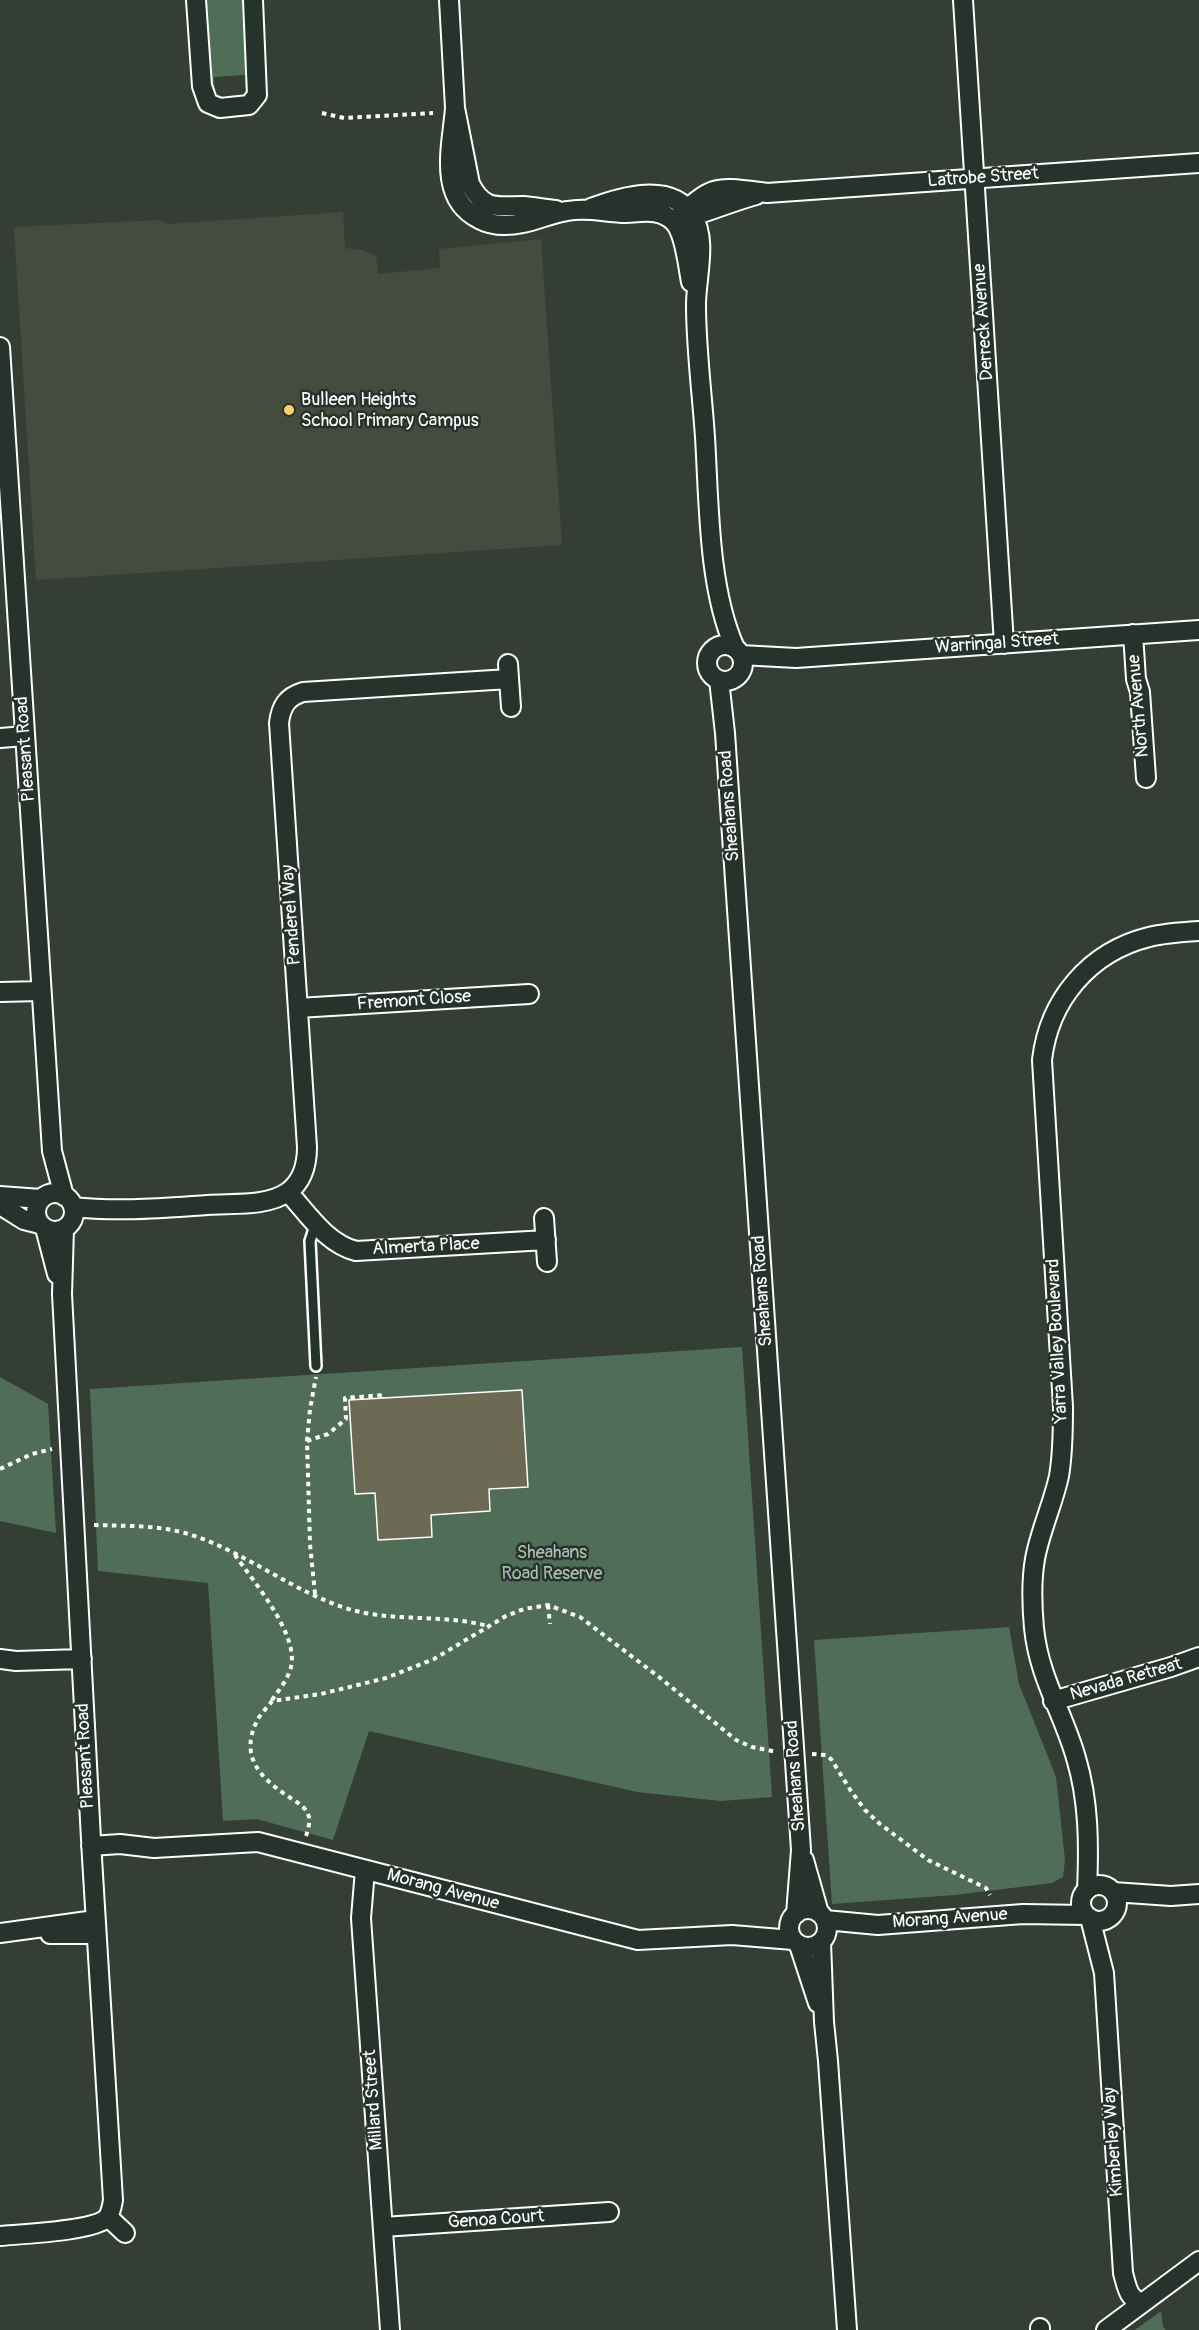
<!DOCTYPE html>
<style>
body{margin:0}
canvas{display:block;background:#343e35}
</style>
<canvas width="1199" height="2330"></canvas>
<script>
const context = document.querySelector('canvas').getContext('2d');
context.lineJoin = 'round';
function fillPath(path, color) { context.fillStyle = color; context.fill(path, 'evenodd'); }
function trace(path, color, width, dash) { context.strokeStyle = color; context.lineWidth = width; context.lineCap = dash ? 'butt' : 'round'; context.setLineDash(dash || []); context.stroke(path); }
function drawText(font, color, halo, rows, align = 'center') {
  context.font = font + ' Pangolin,sans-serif'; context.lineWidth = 5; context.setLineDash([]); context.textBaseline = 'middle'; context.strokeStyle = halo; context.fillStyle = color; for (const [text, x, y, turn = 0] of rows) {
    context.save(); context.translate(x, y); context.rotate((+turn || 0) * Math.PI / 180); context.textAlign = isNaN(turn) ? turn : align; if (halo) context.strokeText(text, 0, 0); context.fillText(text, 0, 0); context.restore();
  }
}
fillPath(new Path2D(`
 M343,212L345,248L363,250L376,256L378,274L440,268L439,249L541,239L562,545L36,580L14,227L161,220L168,224Z`), '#454b3f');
fillPath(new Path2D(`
 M203,0H246L250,90L246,93L245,75L214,77L215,95L210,90Z
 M742,1347L772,1797L721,1801L637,1792L369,1731L333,1840L257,1819L223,1821L208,1583L98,1571L90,1389Z
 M0,1377L48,1404L56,1533L0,1521Z
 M1009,1627L1019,1684L1056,1777L1065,1860L1063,1877L1052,1883L955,1895L832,1904L814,1640Z
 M1161,2311L1163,2327L1166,2330H1135Z`), '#506e57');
const building = new Path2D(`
 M522,1390L528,1487L489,1489L490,1511L431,1515L432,1537L378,1540L375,1493L355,1494L349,1400Z`);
fillPath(building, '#6c6955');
trace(building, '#fff', 1.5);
const service = new Path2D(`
 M316,1366L310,1241L316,1223`);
const minor = new Path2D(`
 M196,0L202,86L208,103L220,108L249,105L257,95L253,0
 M449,0L455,108L470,184C484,211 497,206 523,206C534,207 545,209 556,210
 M963,0L1004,644
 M455,108C452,146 437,198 479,219C492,226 509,226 523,223C538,220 552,213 567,211C588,207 606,213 626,213C643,212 661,208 674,222C685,233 688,267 691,282
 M591,208C620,197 671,181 692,215C708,240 696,277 696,305C696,348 702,393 705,437C709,502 708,588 735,648
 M683,219C708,212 731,202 756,195
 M674,221C714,184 713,186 767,193L1199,163
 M0,347L52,1151L64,1196
 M1133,634L1136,679L1140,692L1146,778
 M707 663a18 18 0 1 1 36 0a18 18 0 1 1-36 0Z
 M741,655L796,658L1199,630
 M508,664L511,707
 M719,680L725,733L801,1850L796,1914
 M0,738L25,736
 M0,992L41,991
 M298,1008L529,994
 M288,1192C308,1214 326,1243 356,1251L546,1240
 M36 1212a19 19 0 1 1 38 0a19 19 0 1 1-38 0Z
 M0,1196L41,1199
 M0,1205L24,1220L40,1224
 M73,1207C118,1212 162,1208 207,1205C233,1203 266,1207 288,1192C303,1181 307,1164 307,1147L279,723C281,706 287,697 303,692L509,679
 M544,1218L547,1262
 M45,1228L57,1274
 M0,1659L16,1661L82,1659
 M1053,1701L1171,1667L1199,1657
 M91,1846L120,1844L154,1848L258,1842L638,1940L732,1935L793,1940
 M804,1860L819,1913
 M365,1870L361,1918L390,2330
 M1081 1903a18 18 0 1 1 36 0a18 18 0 1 1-36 0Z
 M1087,1890C1089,1845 1089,1801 1076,1758C1063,1712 1039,1678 1034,1628C1032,1606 1031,1582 1035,1559C1040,1531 1053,1504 1059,1476C1063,1453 1063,1430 1063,1407L1042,1060C1049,1000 1089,952 1149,937C1165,933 1182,932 1199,931
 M1113,1892L1171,1896L1199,1894
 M789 1928a19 19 0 1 1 38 0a19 19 0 1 1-38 0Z
 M1090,1918L1104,1973L1123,2273C1127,2287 1128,2299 1142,2303
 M825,1920L878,1925L1023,1914L1086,1915
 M0,1933L95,1920
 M50,1934H96
 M821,1942L824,2022L828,2061L847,2330
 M799,1945L818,2003
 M108,2217L125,2233
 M383,2227L609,2212
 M0,2236C21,2234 94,2231 107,2218C111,2213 112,2206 113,2200L92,1858L62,1294L64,1229
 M1040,2328V2330
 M1106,2330L1199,2261`);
trace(service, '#fff', 14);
trace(minor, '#fff', 22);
trace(new Path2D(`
 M322,113L344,118L433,113
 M307,1441L328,1434L346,1419L345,1398L384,1395V1398
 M0,1469L32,1454L52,1449
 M94,1525C124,1526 155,1525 185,1533C244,1550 293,1593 352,1610C397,1622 443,1614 488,1626
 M235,1555C253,1581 299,1634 291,1667C288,1679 279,1690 272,1700
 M315,1594L310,1544L307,1441L310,1409L316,1377
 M548,1605L550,1624
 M812,1754L826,1755L831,1759L851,1791L865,1810L880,1824L928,1860L986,1888L990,1895
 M306,1836C308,1830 310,1823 309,1817C306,1806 296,1802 286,1795C261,1778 240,1757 256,1723C259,1715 267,1708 272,1701L321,1694L386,1678L434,1659L506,1616L524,1609L548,1605L580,1617L659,1677L736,1740L752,1747L777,1752`), '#fff', 4, [4.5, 4.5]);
trace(service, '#26332d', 9);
trace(minor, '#26332d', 18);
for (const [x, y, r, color] of [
 [289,410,6,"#ffd166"]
]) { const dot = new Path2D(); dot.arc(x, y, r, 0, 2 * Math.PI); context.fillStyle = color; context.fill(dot); trace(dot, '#26332d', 2); }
drawText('18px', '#fff', '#26332d', [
 ["Latrobe Street",983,178,-4],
 ["Derreck Avenue",984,322,-94],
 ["Warringal Street",997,644,-4],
 ["North Avenue",1139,706,-95],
 ["Pleasant Road",26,749,-94],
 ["Sheahans Road",730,806,-94],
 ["Penderel Way",292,915,-94],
 ["Fremont Close",414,1001,-4],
 ["Almerta Place",426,1247,-3],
 ["Sheahans Road",763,1291,-94],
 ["Yarra Valley Boulevard",1058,1341,-93],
 ["Nevada Retreat",1126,1680,-16],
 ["Pleasant Road",86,1756,-93],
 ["Sheahans Road",796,1776,-94],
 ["Morang Avenue",443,1890,15],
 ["Morang Avenue",950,1919,-4],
 ["Millard Street",374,2100,-94],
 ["Kimberley Way",1114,2142,-94],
 ["Genoa Court",496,2220,-4]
]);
drawText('18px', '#fff', '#26332d', [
 ["Bulleen Heights",301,400],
 ["School Primary Campus",301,421]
], 'left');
drawText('18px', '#b0beb3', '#26332d', [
 ["Sheahans",552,1553],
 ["Road Reserve",552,1574]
]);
</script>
